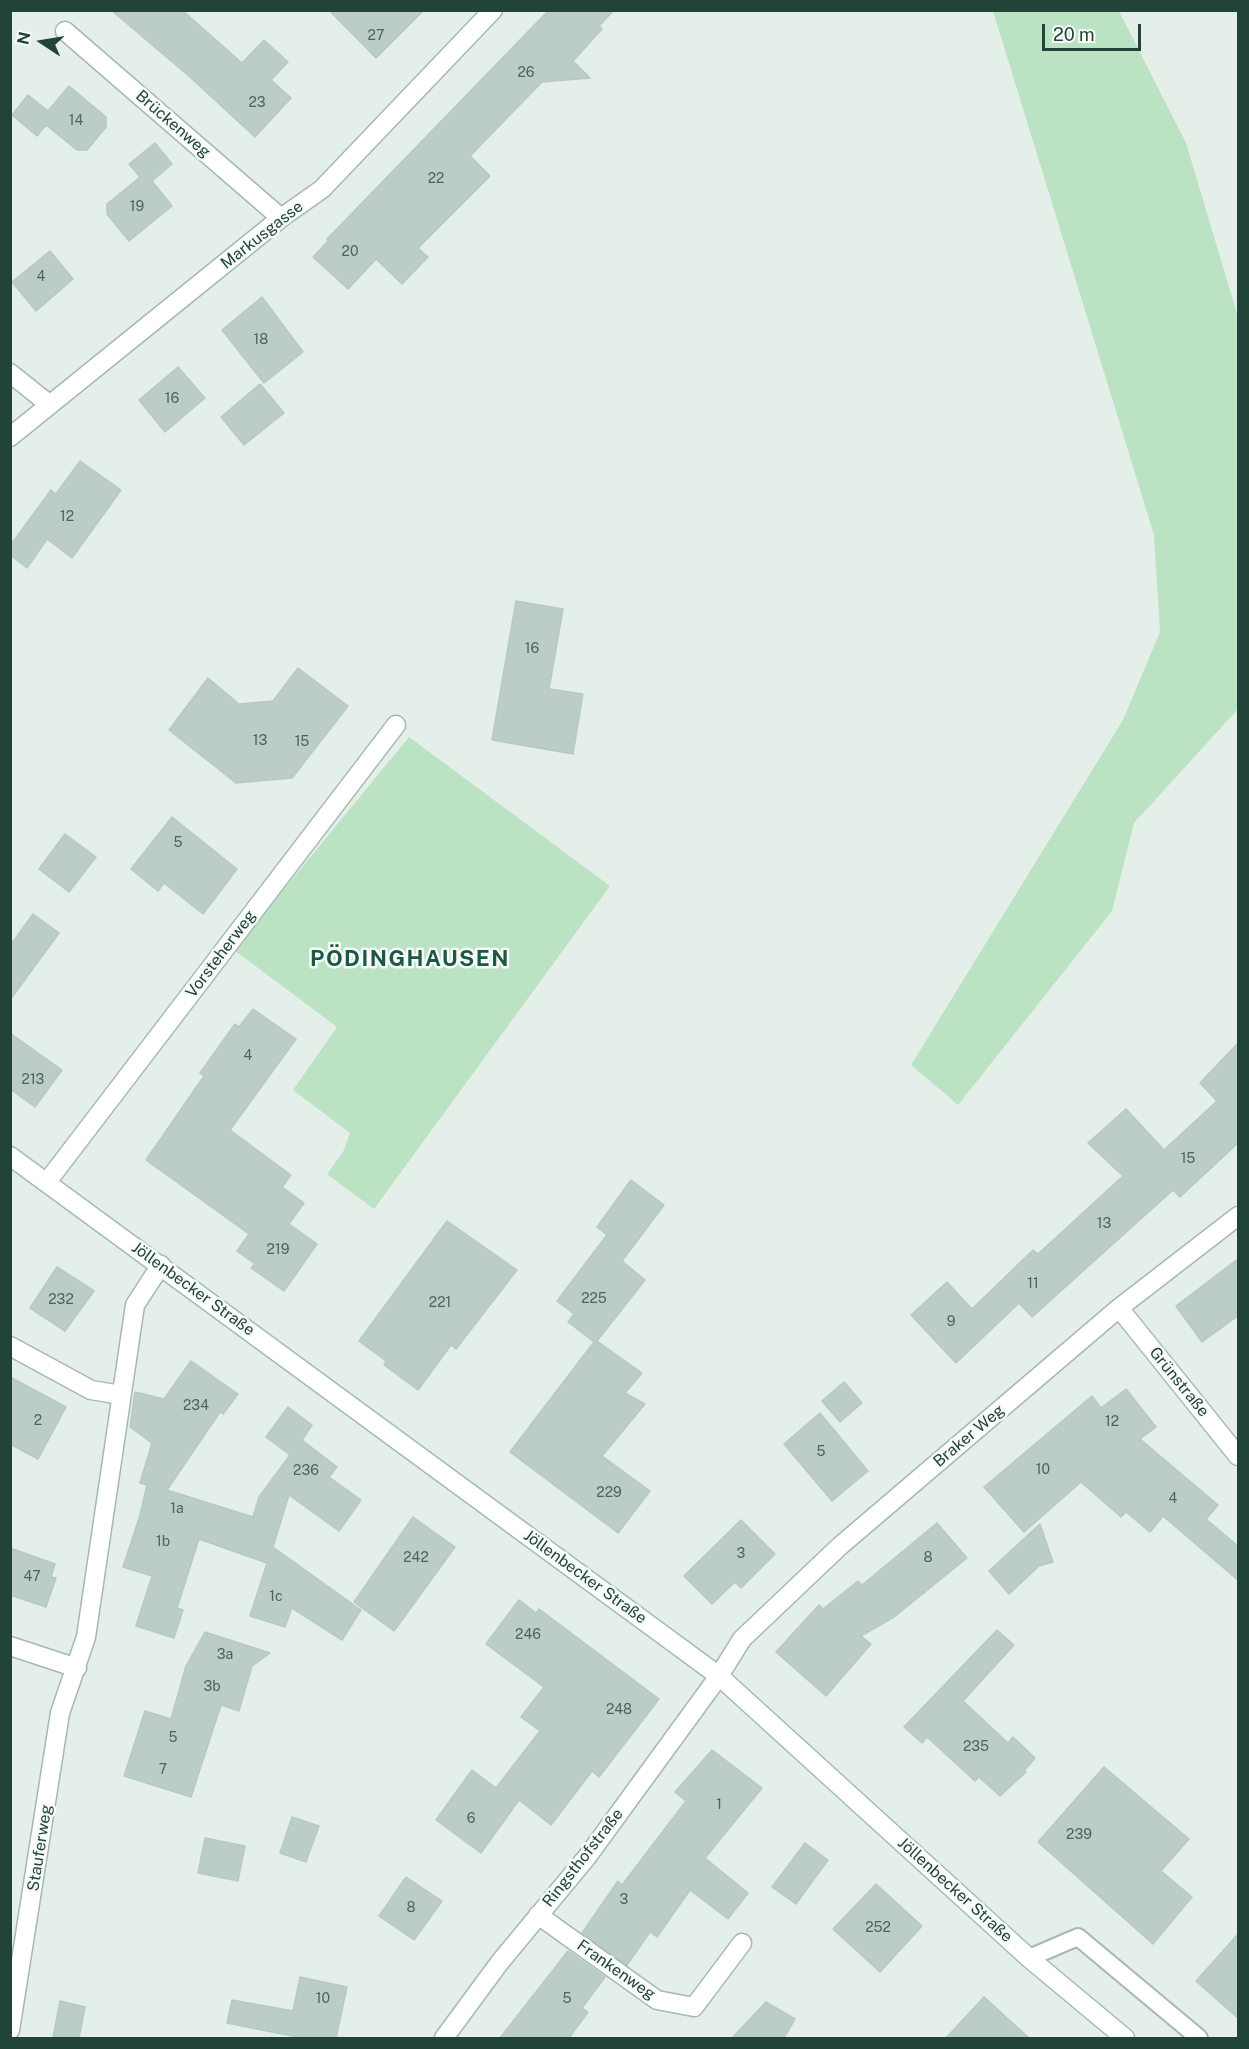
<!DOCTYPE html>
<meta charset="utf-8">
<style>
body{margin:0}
#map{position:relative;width:1249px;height:2049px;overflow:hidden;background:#e4efea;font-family:"Public Sans",sans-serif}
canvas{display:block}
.frame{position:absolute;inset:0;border:12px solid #214338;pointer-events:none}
.north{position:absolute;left:12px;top:12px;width:60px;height:60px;-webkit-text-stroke:4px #f6fbf8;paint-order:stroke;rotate:282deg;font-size:16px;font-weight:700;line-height:24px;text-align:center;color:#214338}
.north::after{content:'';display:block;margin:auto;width:21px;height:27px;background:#214338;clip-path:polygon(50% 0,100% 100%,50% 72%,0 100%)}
.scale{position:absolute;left:1042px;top:24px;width:99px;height:27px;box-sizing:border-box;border:3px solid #214338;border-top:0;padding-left:8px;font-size:18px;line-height:21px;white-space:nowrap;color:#214338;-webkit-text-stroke:4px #f6fbf8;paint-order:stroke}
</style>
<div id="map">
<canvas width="1249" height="2049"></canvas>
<div class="frame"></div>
<div class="north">N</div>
<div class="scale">20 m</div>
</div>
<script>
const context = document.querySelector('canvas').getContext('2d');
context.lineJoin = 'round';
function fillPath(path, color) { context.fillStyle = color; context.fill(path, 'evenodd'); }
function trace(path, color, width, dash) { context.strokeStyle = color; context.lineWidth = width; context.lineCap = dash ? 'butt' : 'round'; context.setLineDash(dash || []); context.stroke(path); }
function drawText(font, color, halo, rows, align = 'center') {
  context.font = font + ' "Public Sans",sans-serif'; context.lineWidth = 5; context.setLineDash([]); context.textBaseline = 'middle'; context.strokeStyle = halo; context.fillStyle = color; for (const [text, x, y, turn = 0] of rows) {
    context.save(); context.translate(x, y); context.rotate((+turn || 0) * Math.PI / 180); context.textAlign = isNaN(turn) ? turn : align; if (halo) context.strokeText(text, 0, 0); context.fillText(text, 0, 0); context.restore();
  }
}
fillPath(new Path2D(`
 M993,11H1119L1186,143L1238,317V709L1134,823L1112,911L958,1105L911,1065L1123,720L1160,632L1154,535Z
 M409,737L610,886L374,1209L327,1174L343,1152L350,1133L293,1090L337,1027L234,950Z`), '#bce2c4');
const building = new Path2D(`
 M111,10H182L242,63L264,40L288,62L271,80L291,98L255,137L190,77Z
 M329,10H424L376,58Z
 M549,10H614L599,26L602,29L573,61L590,78L542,82L470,156L490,176L418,248L428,257L402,284L376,259L348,289L313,257L328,241L327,239Z
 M69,86L106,117V127L87,150H77L46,125L37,136L12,115L28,95L48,111Z
 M155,143L172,164L152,181L172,206L129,241L107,214V204L140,177L129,164Z
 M50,251L73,279L36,311L12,282Z
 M262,297L303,352L264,383L222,330Z
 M178,367L205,398L165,432L139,400Z
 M260,384L284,413L244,445L221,417Z
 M80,461L121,490L72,558L47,539L27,568L10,555V546L51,490L56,494Z
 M516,601L563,609L549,689L583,694L573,754L492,740Z
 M298,668L348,706L292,778L236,783L169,730L208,678L239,704L273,701Z
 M172,817L237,869L203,914L164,883L158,891L131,869Z
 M65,834L96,857L69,892L39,869Z
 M33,914L59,933L10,1000V946Z
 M253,1009L296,1039L230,1130L291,1175L282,1187L304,1203L289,1224L317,1244L284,1291L251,1268L255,1264L237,1251L249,1234L146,1160L204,1076L200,1073L235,1024L239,1027Z
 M10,1033L62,1070L35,1107L10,1089Z
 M1239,1042V1142L1180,1197L1173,1190L1032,1317L1019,1303L956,1363L911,1315L947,1282L972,1309L1033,1250L1038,1254L1123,1176L1088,1143L1126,1109L1164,1150L1217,1101L1200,1083Z
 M631,1180L664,1205L622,1261L645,1280L597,1341L642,1373L625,1393L645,1404L602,1456L650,1491L618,1533L510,1452L594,1342L568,1322L574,1314L557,1301L607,1235L597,1227Z
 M447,1221L517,1270L456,1349L451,1345L418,1390L384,1365L386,1361L359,1341Z
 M1239,1258V1315L1202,1342L1176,1306Z
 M57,1267L94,1291L65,1331L30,1308Z
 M191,1361L238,1394L223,1414L220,1412L167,1490L253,1517L259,1497L290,1455L266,1437L288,1407L312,1425L302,1440L337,1467L329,1477L361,1500L339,1531L289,1495L273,1547L361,1610L342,1640L292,1608L285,1627L250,1616L267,1563L199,1539L177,1608L183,1610L174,1638L136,1626L152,1576L123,1567L140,1515L147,1485L140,1483L152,1443L130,1427L135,1392L164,1399Z
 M10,1377L66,1407L38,1459L10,1444Z
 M844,1382L862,1403L840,1422L822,1401Z
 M1126,1389L1156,1427L1140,1439L1218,1505L1206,1519L1239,1547V1581L1163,1516L1150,1532L1126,1512L1121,1517L1081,1482L1024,1532L984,1487L1092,1396L1101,1408Z
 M820,1413L868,1471L832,1501L784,1444Z
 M413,1517L455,1547L394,1631L354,1602Z
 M741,1520L775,1554L741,1588L735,1582L712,1604L684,1576Z
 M937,1523L967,1558L894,1617L861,1636L871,1644L826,1696L776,1652L819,1605L823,1609L858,1581L862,1585Z
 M1040,1524L1053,1562L1039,1566L1009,1594L989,1571Z
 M10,1548L55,1564L51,1577L56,1578L46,1607L10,1595Z
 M519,1600L536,1613L539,1609L659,1699L599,1777L592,1771L551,1825L519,1800L481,1853L436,1820L472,1770L496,1788L540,1731L521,1717L544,1687L486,1644Z
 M997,1630L1014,1645L963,1701L1008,1743L1013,1737L1035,1758L1024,1771L1026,1772L1000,1796L979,1777L975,1781L927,1737L922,1743L904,1727Z
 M205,1632L270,1653L252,1666L239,1711L221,1705L191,1797L124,1776L145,1711L171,1719L186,1666Z
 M712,1750L762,1788L705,1858L748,1893L728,1919L690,1890L657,1937L650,1932L627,1965L582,1933L618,1881L622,1885L686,1801L675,1792Z
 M1104,1767L1189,1839L1161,1871L1192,1897L1153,1944L1038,1842Z
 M292,1817L319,1826L306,1862L280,1853Z
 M205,1838L245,1846L238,1881L198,1873Z
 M805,1843L828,1860L796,1904L772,1887Z
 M406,1877L442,1901L414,1940L379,1916Z
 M876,1884L922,1926L880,1972L833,1929Z
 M1239,1933V2019L1196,1981Z
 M568,1951L605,1977L582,2008L588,2012L569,2038H500Z
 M300,1977L347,1987L336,2038H302L227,2023L232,2000L293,2011Z
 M984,1997L1029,2038H946Z
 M60,2001L85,2007L79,2038H53Z
 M766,2002L795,2019L784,2038H732Z`);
fillPath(building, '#bccdc5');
trace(building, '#b6cac0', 1.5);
const lane = new Path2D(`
 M1029,1958L1078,1937L1199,2038`);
const street = new Path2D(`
 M65,31L281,218
 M10,373L50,405
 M10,437L281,218L322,189L493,10
 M47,1182L396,725
 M1119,1308L1238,1456
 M10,1346L91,1390L121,1395
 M10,1646L77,1668
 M538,1915L657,2000L694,2007L742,1943
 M10,2030L60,1713L86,1637L135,1305L161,1265
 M444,2038L500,1962L587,1857L719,1676L742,1639L840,1546L1119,1308L1238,1216`);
const secondary = new Path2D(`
 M10,1156L719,1676L1029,1958L1125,2038`);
trace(lane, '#a6b8b1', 20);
trace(street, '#a6b8b1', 21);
trace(secondary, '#a1bcb1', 21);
trace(lane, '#fff', 16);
trace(street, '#fff', 18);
trace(secondary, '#fff', 18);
drawText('14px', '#48665b', null, [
 ["27",376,36],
 ["26",526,73],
 ["23",257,103],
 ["14",76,121],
 ["22",436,179],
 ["19",137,207],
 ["20",350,252],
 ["4",41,277],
 ["18",261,340],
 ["16",172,399],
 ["12",67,517],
 ["16",532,649],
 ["13",260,741],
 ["15",302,742],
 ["5",178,843],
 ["4",248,1056],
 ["213",33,1080],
 ["15",1188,1159],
 ["13",1104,1224],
 ["219",278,1250],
 ["11",1033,1284],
 ["225",594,1299],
 ["232",61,1300],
 ["221",440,1303],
 ["9",951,1322],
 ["234",196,1406],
 ["2",38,1421],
 ["12",1112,1422],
 ["5",821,1452],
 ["10",1043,1470],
 ["236",306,1471],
 ["229",609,1493],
 ["4",1173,1499],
 ["1a",177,1509],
 ["1b",163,1542],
 ["3",741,1554],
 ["242",416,1558],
 ["8",928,1558],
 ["47",32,1577],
 ["1c",276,1597],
 ["246",528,1635],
 ["3a",225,1655],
 ["3b",212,1687],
 ["248",619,1710],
 ["5",173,1738],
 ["235",976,1747],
 ["7",163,1770],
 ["1",719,1805],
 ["6",471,1819],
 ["239",1079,1835],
 ["3",624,1900],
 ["8",411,1908],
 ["252",878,1928],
 ["10",323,1999],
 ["5",567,1999]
]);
drawText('16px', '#214338', '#f6fbf8', [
 ["Brückenweg",173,124,41],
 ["Markusgasse",262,235,-38],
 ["Vorsteherweg",221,954,-53],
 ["Jöllenbecker Straße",193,1289,36],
 ["Grünstraße",1179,1382,51],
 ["Braker Weg",969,1436,-40],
 ["Jöllenbecker Straße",585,1577,36],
 ["Stauferweg",40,1848,-81],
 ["Ringsthofstraße",583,1858,-52],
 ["Jöllenbecker Straße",955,1890,42],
 ["Frankenweg",616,1970,35]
]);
context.letterSpacing = '1.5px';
drawText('bold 22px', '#1b5846', '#f6fbf8', [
 ["PÖDINGHAUSEN",410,959]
]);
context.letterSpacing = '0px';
</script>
